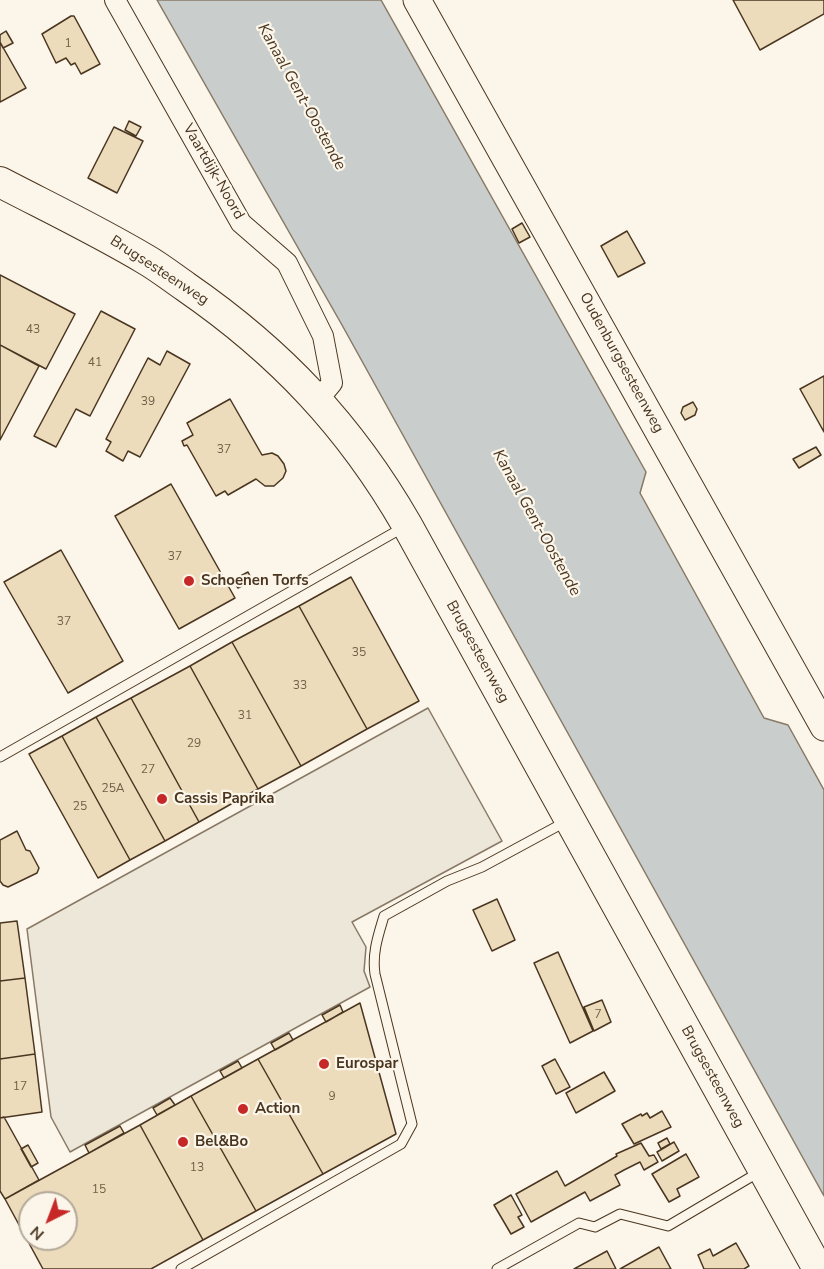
<!DOCTYPE html>
<style>
body{margin:0}
#map{position:relative;width:824px;height:1269px;overflow:hidden;background:#fbf6e9;font-family:"Nunito Sans",sans-serif}
canvas{display:block}
.north{position:absolute;left:18px;top:1191px;width:60px;height:60px;box-sizing:border-box;background:#fbf6e9;border:2px solid #b4a999;border-radius:50%;rotate:222deg;font-size:16px;font-weight:700;line-height:24px;text-align:center;color:#4a3520}
.north::after{content:'';display:block;margin:auto;width:21px;height:27px;background:#c62828;clip-path:polygon(50% 0,100% 100%,50% 72%,0 100%)}
</style>
<div id="map">
<canvas width="824" height="1269"></canvas>
<div class="north">N</div>
</div>
<script>
const context = document.querySelector('canvas').getContext('2d');
context.lineJoin = 'round';
function fillPath(path, color) { context.fillStyle = color; context.fill(path, 'evenodd'); }
function trace(path, color, width, dash) { context.strokeStyle = color; context.lineWidth = width; context.lineCap = dash ? 'butt' : 'round'; context.setLineDash(dash || []); context.stroke(path); }
function drawText(font, color, halo, rows, align = 'center') {
  context.font = font + ' "Nunito Sans",sans-serif'; context.lineWidth = 4.5; context.setLineDash([]); context.textBaseline = 'middle'; context.strokeStyle = halo; context.fillStyle = color; for (const [text, x, y, turn = 0] of rows) {
    context.save(); context.translate(x, y); context.rotate((+turn || 0) * Math.PI / 180); context.textAlign = isNaN(turn) ? turn : align; if (halo) context.strokeText(text, 0, 0); context.fillText(text, 0, 0); context.restore();
  }
}
const parking = new Path2D(`
 M428,708L502,841L352,922L366,947L364,971L370,987L70,1152L51,1117L27,929Z`);
fillPath(parking, '#ede7d9');
trace(parking, '#887966', 1.5);
const water = new Path2D(`
 M157,0H381L646,472L640,493L764,718L788,725L824,790V1196L342,325Z`);
fillPath(water, '#c9cecd');
trace(water, '#887966', 1.5);
const building = new Path2D(`
 M733,0H824V14L760,50Z
 M71,16H74L100,64L81,74L75,63L71,65L66,58L56,63L42,34Z
 M6,31L13,43L3,48L0,42V35Z
 M0,42L26,88L0,102Z
 M129,121L141,127L136,136L125,130Z
 M114,127L143,141L117,193L88,178Z
 M522,223L530,237L519,243L512,229Z
 M627,231L645,263L618,277L601,246Z
 M0,275L75,314L46,369L0,345Z
 M101,311L135,329L90,416L76,409L56,447L34,436Z
 M0,345L39,366L0,440Z
 M167,351L190,364L140,457L128,451L123,461L106,451L111,442L106,439L148,358L160,365Z
 M824,376V432L800,389Z
 M230,399L262,455L272,453L278,456L284,464L286,471L283,478L274,486H265L256,479L228,495L225,491L216,496L187,445L184,446L182,441L193,435L187,423Z
 M693,402L697,409L695,415L685,420L681,413L683,407Z
 M816,447L821,455L799,468L793,459Z
 M171,484L235,598L179,629L115,516Z
 M61,550L123,661L68,693L4,582Z
 M248,572L252,580L238,588L233,580Z
 M351,577L419,701L367,729L299,606Z
 M299,606L367,729L301,766L232,642Z
 M232,642L301,766L258,789L190,666Z
 M190,666L258,789L199,822L131,698Z
 M131,698L199,822L165,841L96,717Z
 M96,717L165,841L130,860L62,736Z
 M62,736L130,860L98,878L29,754Z
 M17,831L26,850L30,851L39,868L37,873L8,887L3,885L0,881V840Z
 M497,899L515,940L492,951L473,910Z
 M17,921L25,978L0,981V923Z
 M558,952L593,1031L570,1043L534,963Z
 M25,978L35,1054L0,1059V981Z
 M602,1000L611,1022L594,1031L584,1007Z
 M360,1003L396,1134L323,1174L258,1059Z
 M340,1005L343,1012L326,1022L322,1015Z
 M289,1033L293,1040L275,1050L271,1043Z
 M35,1054L42,1112L0,1118V1059Z
 M258,1059L323,1174L256,1211L191,1096Z
 M555,1059L570,1087L556,1094L542,1066Z
 M238,1061L242,1068L224,1078L220,1071Z
 M604,1072L615,1091L576,1113L566,1093Z
 M191,1096L256,1211L203,1240L140,1125Z
 M170,1098L175,1105L157,1115L153,1108Z
 M662,1111L671,1127L634,1144L622,1124L641,1114L642,1116L647,1113L650,1118Z
 M4,1117L39,1180L5,1199L0,1191V1118Z
 M140,1125L203,1240L151,1269H43L5,1199ZM30,1203H66V1239H30Z
 M120,1126L124,1133L89,1153L85,1145Z
 M667,1138L670,1144L661,1149L658,1143Z
 M674,1142L679,1151L662,1161L657,1152Z
 M641,1143L649,1156L654,1155L658,1162L644,1170L640,1162L624,1170L615,1175L620,1185L590,1201L585,1192L531,1222L516,1194L557,1171L565,1186L617,1156L616,1154Z
 M28,1145L38,1163L31,1167L21,1149Z
 M686,1154L699,1177L677,1189L680,1196L669,1202L652,1174Z
 M511,1195L522,1215L518,1217L524,1227L511,1234L494,1205Z
 M736,1243L749,1266L744,1269H704L698,1255L710,1249L713,1256Z
 M659,1247L671,1269H620Z
 M607,1251L616,1269H574Z`);
fillPath(building, '#ecdcbc');
trace(building, '#4a3520', 1.5);
const lane = new Path2D(`
 M0,757L404,527
 M181,1269L401,1144L412,1124L375,974C372,953 378,936 384,916L447,881L482,867L567,821
 M497,1269L579,1223L595,1227L620,1214L668,1226L761,1171`);
const street = new Path2D(`
 M115,0L241,223L287,263L323,336L332,383L318,400`);
const secondary = new Path2D(`
 M417,0L824,727`);
const primary = new Path2D(`
 M0,182C48,207 98,231 145,259C159,267 173,278 186,287C280,352 350,426 407,525L818,1269`);
trace(lane, '#4a3520', 11);
trace(street, '#4a3520', 22);
trace(secondary, '#4a3520', 29);
trace(primary, '#4a3520', 32);
trace(lane, '#fbf6e9', 9);
trace(street, '#fbf6e9', 20);
trace(secondary, '#fbf6e9', 27);
trace(primary, '#fbf6e9', 30);
for (const [x, y, r, color] of [
 [189,581,6,"#c62828"],
 [162,799,6,"#c62828"],
 [324,1064,6,"#c62828"],
 [243,1109,6,"#c62828"],
 [183,1142,6,"#c62828"]
]) { const dot = new Path2D(); dot.arc(x, y, r, 0, 2 * Math.PI); context.fillStyle = color; context.fill(dot); trace(dot, '#fbf6e9', 2); }
drawText('12px', '#725f47', null, [
 ["1",68,44],
 ["43",33,330],
 ["41",95,363],
 ["39",148,402],
 ["37",224,450],
 ["37",175,557],
 ["37",64,622],
 ["35",359,653],
 ["33",300,686],
 ["31",245,716],
 ["29",194,744],
 ["27",148,770],
 ["25A",113,789],
 ["25",80,807],
 ["7",598,1015],
 ["17",20,1087],
 ["9",332,1097],
 ["13",197,1168],
 ["15",99,1190]
]);
drawText('15px', '#4a3520', '#fbf6e9', [
 ["Vaartdijk-Noord",213,172,60],
 ["Brugsesteenweg",159,271,33],
 ["Oudenburgsesteenweg",621,363,61],
 ["Brugsesteenweg",477,652,61],
 ["Brugsesteenweg",712,1077,61]
]);
drawText('bold 15px', '#4a3520', '#fbf6e9', [
 ["Schoenen Torfs",201,581],
 ["Cassis Paprika",174,799],
 ["Eurospar",336,1064],
 ["Action",255,1109],
 ["Bel&Bo",195,1142]
], 'left');
drawText('italic 16px', '#4a3520', '#fbf6e9', [
 ["Kanaal Gent-Oostende",301,97,61],
 ["Kanaal Gent-Oostende",536,523,61]
]);
</script>
